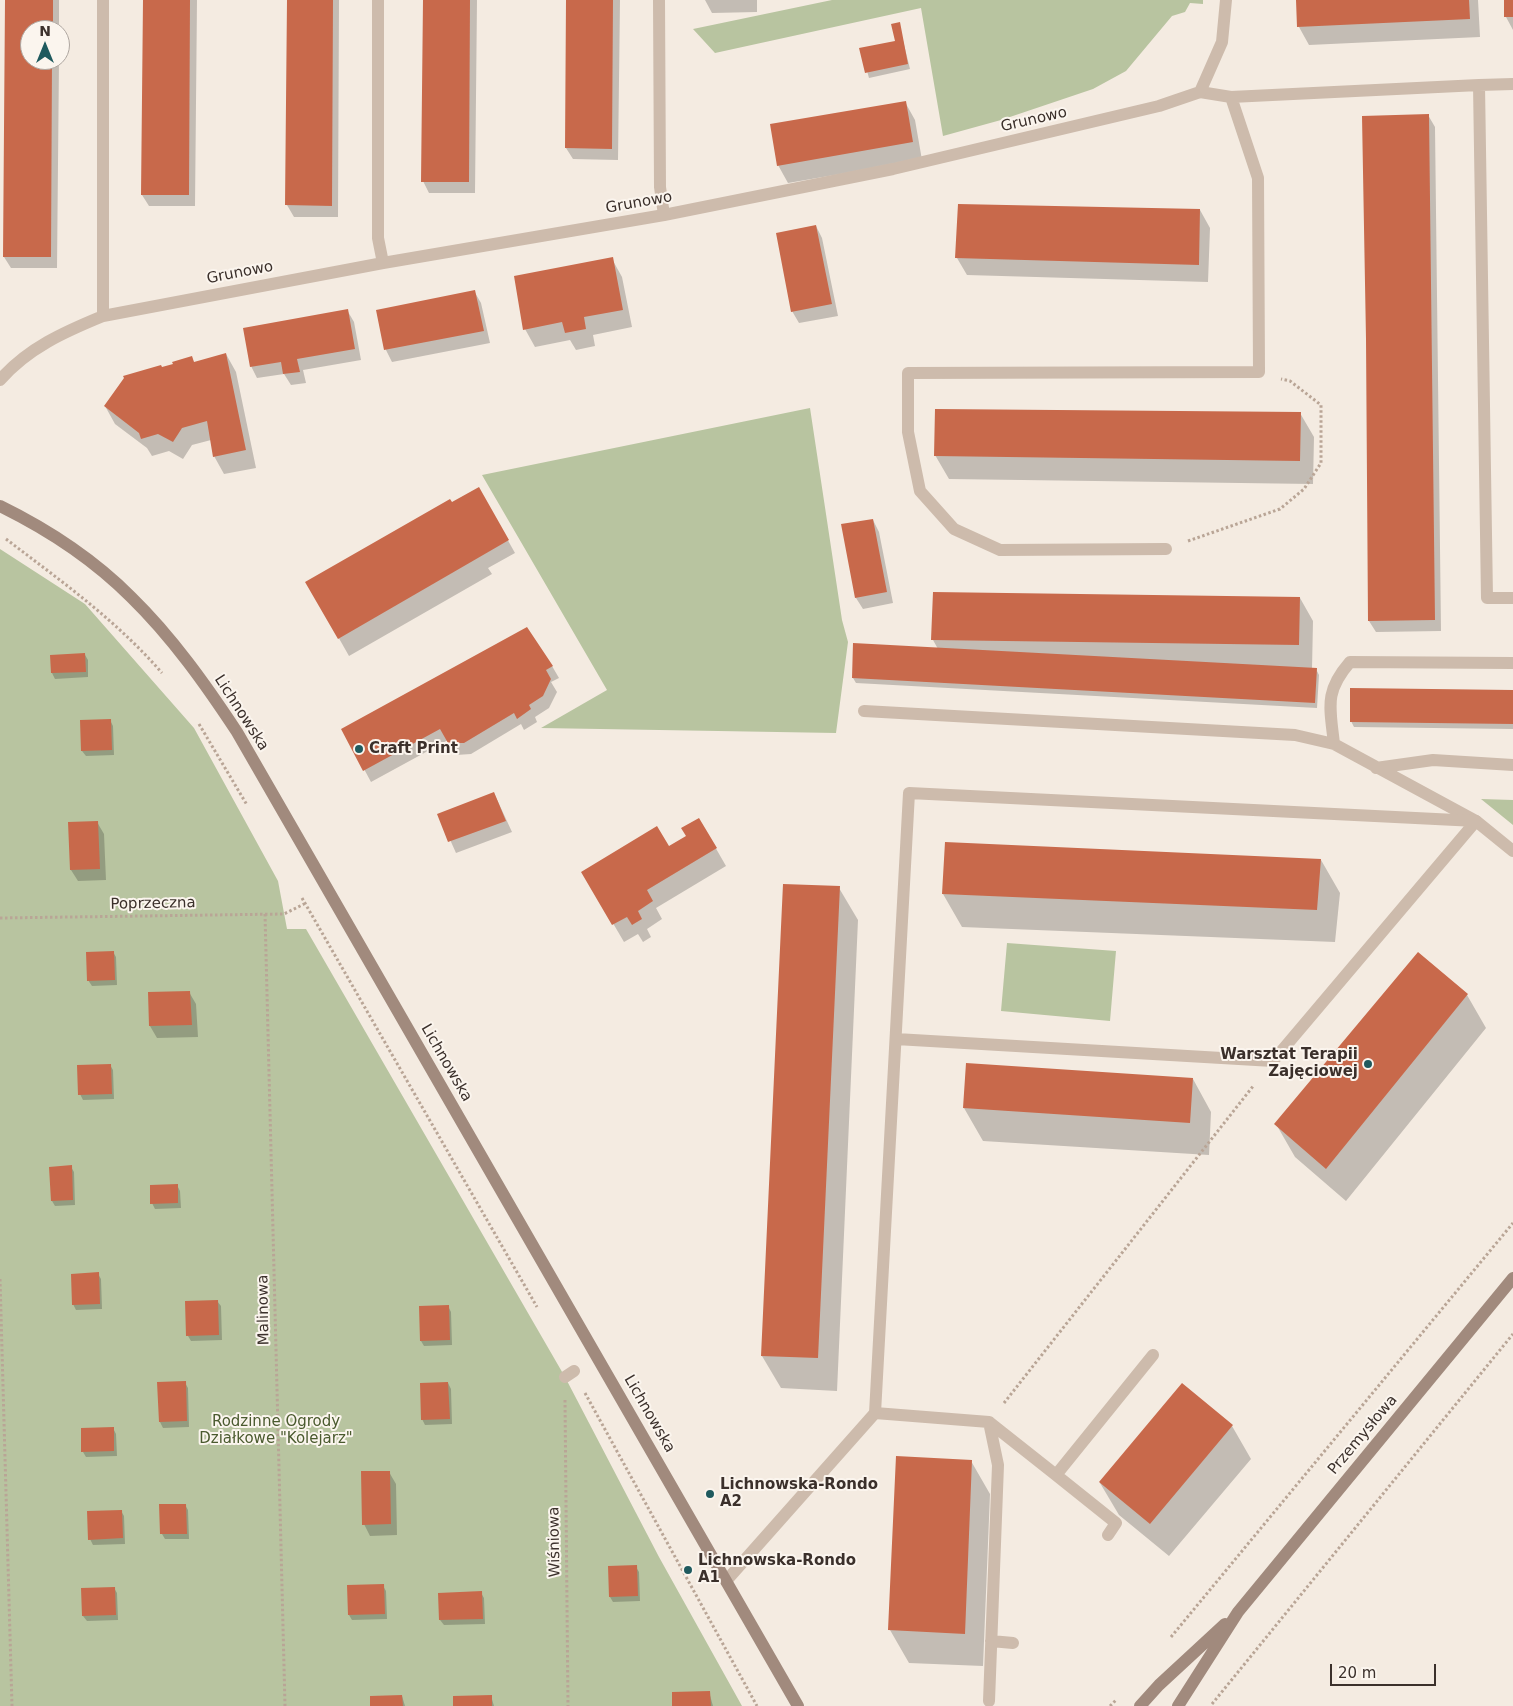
<!DOCTYPE html>
<meta charset="utf-8">
<style>
body{margin:0}
#map{position:relative;width:1513px;height:1706px;overflow:hidden;background:#f4ebe1;font-family:"DejaVu Sans",sans-serif}
canvas{display:block}
.north{position:absolute;left:20px;top:20px;width:50px;height:50px;box-sizing:border-box;background:#fbf5ee;border:1px solid #aea6a0;border-radius:50%;rotate:0deg;font-size:14px;font-weight:700;line-height:20px;text-align:center;color:#3b302b}
.north::after{content:'';display:block;margin:auto;width:18px;height:22px;background:#1f5a5e;clip-path:polygon(50% 0,100% 100%,50% 72%,0 100%)}
.scale{position:absolute;left:1330px;top:1664px;width:106px;height:22px;box-sizing:border-box;border:2px solid #3b302b;border-top:0;padding-left:6px;font-size:15px;line-height:18px;white-space:nowrap;color:#3b302b;-webkit-text-stroke:4px #fbf5ee;paint-order:stroke}
</style>
<div id="map">
<canvas width="1513" height="1706"></canvas>
<div class="north">N</div>
<div class="scale">20 m</div>
</div>
<script>
const context = document.querySelector('canvas').getContext('2d');
context.lineJoin = 'round';
function fillPath(path, color) { context.fillStyle = color; context.fill(path, 'evenodd'); }
function trace(path, color, width, dash) { context.strokeStyle = color; context.lineWidth = width; context.lineCap = dash ? 'butt' : 'round'; context.setLineDash(dash || []); context.stroke(path); }
function drawText(font, color, halo, rows, align = 'center') {
  context.font = font + ' "DejaVu Sans",sans-serif'; context.lineWidth = 4; context.setLineDash([]); context.textBaseline = 'middle'; context.strokeStyle = halo; context.fillStyle = color; for (const [text, x, y, turn = 0] of rows) {
    context.save(); context.translate(x, y); context.rotate((+turn || 0) * Math.PI / 180); context.textAlign = isNaN(turn) ? turn : align; if (halo) context.strokeText(text, 0, 0); context.fillText(text, 0, 0); context.restore();
  }
}
fillPath(new Path2D(`
 M832,0H1203V4L1190,3L1185,12L1172,16L1126,71L1093,89L1001,120L943,136L921,8L715,53L693,29Z
 M810,408L842,620L848,642L836,733L541,728L607,690L482,475Z
 M0,549L85,604L194,728L278,881L287,929H306L565,1377L659,1557L742,1706H0Z
 M1481,799L1513,800V825Z
 M1007,943L1116,951L1110,1021L1001,1011Z`), '#b8c4a0');
fillPath(new Path2D(`
 M7,0H59V30H30V60H59L57,268H11L4,257Z
 M144,0H197L195,206H149L142,195Z
 M287,0H339L338,217H294L287,205Z
 M424,0H477L475,193H429L423,181Z
 M567,0H620L618,160L573,159L566,148Z
 M705,0H757V12L712,13Z
 M1297,0H1478L1480,37L1309,45L1299,27Z
 M1505,0H1513V30L1506,17Z
 M899,24L910,69L869,78L861,49L896,42Z
 M905,102L915,120L922,160L788,183L778,165Z
 M1428,115L1435,127L1441,631L1376,632L1369,621Z
 M1200,210L1210,228L1208,282L967,275L957,258Z
 M816,226L822,238L838,316L799,323L792,311Z
 M612,259L622,277L632,327L593,335L595,346L576,350L570,340L535,347L525,329Z
 M474,291L481,303L490,343L392,362L386,350L377,311Z
 M347,310L354,322L361,360L303,370L306,383L291,385L284,374L257,378L251,366Z
 M226,354L236,372L256,468L224,474L214,456L211,440L192,445L183,459L169,451L152,456L147,448L115,424L105,406L162,369L192,358L194,363Z
 M1300,413L1314,437L1313,484L949,479L935,455Z
 M479,489L515,553L488,568L492,574L349,656L307,582Z
 M873,520L879,532L893,603L863,609L856,598Z
 M1300,598L1313,621L1312,669H1316L1319,675L1317,708L856,683L853,678L938,649L933,640Z
 M85,655L88,660V677L55,679L52,673L51,656Z
 M552,666L559,678L551,682L557,692L549,708L535,717L537,722L524,730L521,724L471,754L456,755L448,740L371,782L343,730Z
 M1513,692V729L1354,727L1351,721Z
 M110,720L113,726L114,755L86,756L82,751Z
 M494,793L512,832L456,853L439,815Z
 M699,819L726,866L656,908L662,919L647,929L651,937L643,942L638,934L624,942L583,872L669,848L687,837Z
 M97,822L104,834L106,880L78,881L71,870Z
 M1321,860L1340,893L1335,942L962,927L943,894Z
 M839,888L858,920L837,1391L781,1388L762,1356Z
 M113,952L116,957L117,985L92,986L88,980Z
 M189,992L196,1004L198,1037L157,1038L150,1026V994Z
 M1467,995L1486,1028L1346,1201L1295,1157L1276,1124Z
 M110,1065L113,1070L114,1099L83,1100L80,1094Z
 M1193,1079L1211,1112L1209,1155L983,1141L964,1108Z
 M71,1167L74,1172L75,1205L55,1206L52,1201Z
 M177,1185L180,1191L181,1208L155,1209L152,1203Z
 M98,1274L101,1279L102,1309L76,1310L73,1304Z
 M217,1301L221,1306L222,1340L191,1341L188,1336Z
 M448,1306L451,1312L452,1345L424,1346L421,1341Z
 M159,1383H185L188,1388L189,1427L163,1428L160,1422Z
 M448,1383L451,1389L452,1424L425,1425L422,1419Z
 M1232,1426L1251,1459L1169,1556L1119,1515L1100,1483Z
 M113,1428L116,1434L117,1456L86,1457L83,1452Z
 M971,1461L990,1494L983,1666L909,1663L890,1630Z
 M389,1472L396,1484L397,1535L370,1536L364,1524Z
 M185,1505L188,1510L189,1539H165L162,1534Z
 M121,1511L124,1516L125,1544L93,1545L90,1539Z
 M636,1567L639,1572L640,1601L613,1602L610,1597Z
 M383,1586L386,1591L387,1619L352,1620L349,1615Z
 M114,1588L117,1593L118,1620L87,1621L83,1616Z
 M481,1593L484,1598L485,1624L444,1625L440,1620Z
 M709,1692L713,1706H674Z
 M402,1696L405,1706H371Z
 M491,1696L494,1706H454Z`), '#0003');
fillPath(new Path2D(`
 M5,0H53V30H30V60H52L51,257H3Z
 M143,0H190L189,195H141Z
 M287,0H333L332,206L285,205Z
 M423,0H470L469,182H421Z
 M566,0H613L612,149L565,148Z
 M1296,0H1469L1470,19L1297,27Z
 M1504,0H1513V17H1504Z
 M900,22L908,64L865,73L859,48L895,41L891,24Z
 M906,101L913,142L777,166L770,124Z
 M1429,114L1435,620L1368,621L1366,339L1362,116Z
 M958,204L1200,209L1199,265L955,258Z
 M816,225L832,304L791,312L776,233Z
 M613,257L623,310L584,317L586,329L565,333L562,322L523,330L514,276Z
 M475,290L484,331L384,350L376,310Z
 M348,309L355,349L297,359L300,372L283,374L281,362L250,367L243,328Z
 M226,353L246,450L213,457L207,421L182,428L173,442L158,434L141,439L139,433L104,406L124,378L123,376L161,365L162,367L173,364L172,362L192,356L194,362Z
 M935,409L1301,412L1300,461L934,456Z
 M479,487L509,540L338,639L305,582L450,499L452,502Z
 M873,519L887,592L855,598L841,524Z
 M933,592L1300,597L1299,645L931,640Z
 M527,627L553,666L546,670L551,679L543,696L529,705L531,709L517,719L514,713L464,743H448L440,729L363,771L341,729Z
 M853,643L1317,668L1315,703L852,678Z
 M85,653L86,672L51,673L50,655Z
 M1350,688L1513,690V724L1350,722Z
 M111,719L112,750L81,751L80,720Z
 M494,792L506,821L448,842L437,814Z
 M699,818L717,848L647,890L653,901L638,911L642,919L632,925L627,917L612,925L581,872L657,826L669,846L686,836L681,828Z
 M98,821L100,869L70,870L68,822Z
 M945,842L1321,859L1317,910L942,894Z
 M783,884L840,886L818,1358L761,1356Z
 M114,951L115,980L87,981L86,952Z
 M1418,952L1468,994L1326,1169L1274,1124Z
 M190,991L192,1025L149,1026L148,992Z
 M966,1063L1193,1078L1190,1123L963,1108Z
 M111,1064L112,1094L78,1095L77,1065Z
 M72,1165L73,1200L51,1201L49,1167Z
 M178,1184V1203L150,1204V1185Z
 M99,1272L100,1304L72,1305L71,1274Z
 M218,1300L219,1335L186,1336L185,1301Z
 M449,1305L450,1340L420,1341L419,1306Z
 M186,1381L187,1421L159,1422L157,1382Z
 M448,1382L450,1419L421,1420L420,1383Z
 M1182,1383L1233,1425L1150,1524L1099,1482Z
 M114,1427V1451L81,1452V1428Z
 M896,1456L972,1460L965,1634L888,1630Z
 M361,1471H390L391,1524L362,1525Z
 M159,1504H186L187,1534H160Z
 M122,1510L123,1538L88,1540L87,1511Z
 M637,1565L638,1596L609,1597L608,1566Z
 M384,1584L385,1614L348,1615L347,1585Z
 M115,1587L116,1615L82,1616L81,1588Z
 M482,1591L483,1619L439,1620L438,1593Z
 M710,1691L711,1706H672V1692Z
 M402,1695L403,1706H370V1696Z
 M492,1695V1706H453V1696Z`), '#c8694b');
trace(new Path2D(`
 M6,539C61,581 116,620 162,673
 M1188,541L1280,509L1304,489L1321,463V405L1290,381L1281,379
 M199,724L247,805
 M302,898L537,1307
 M265,914L285,1706
 M0,918L284,914L304,904
 M0,1279L12,1706
 M585,1393L757,1706
 M565,1400L568,1706
 M1004,1403L1254,1085
 M1171,1637L1513,1223
 M1212,1704L1513,1334
 M1110,1706L1116,1700`), '#b9a596', 3, [2.5, 2.5]);
trace(new Path2D(`
 M1513,84L1479,85L1487,598H1513
 M1231,97L1479,85
 M1166,549L1000,550L954,529L920,491L908,432V373L1259,372L1258,178L1231,97L1200,92
 M864,711L1295,735L1334,744L1476,821
 M1334,744C1330,707 1324,692 1350,662L1513,663
 M1376,768L1433,760L1513,765
 M565,1377L574,1371
 M875,1413L989,1422L998,1465L989,1701
 M989,1422L1056,1475L1153,1355
 M1056,1475L1116,1523L1108,1535
 M991,1641L1013,1643`), '#cdbbac', 12);
trace(new Path2D(`
 M378,0V238L383,263
 M659,0L660,187L664,215
 M103,316V0
 M0,380C28,348 64,332 103,316L383,263L664,215L893,169L1159,106L1200,92L1222,42L1226,0
 M896,1039L1273,1061L1476,821
 M726,1581L875,1413L909,793L1476,821L1513,851`), '#cdbbac', 12);
trace(new Path2D(`
 M0,506C47,529 94,560 131,597C172,637 206,685 237,732L798,1706
 M1140,1706L1159,1685L1225,1624
 M1178,1706L1238,1612L1513,1278`), '#a18a7d', 12);
for (const [x, y, r, color] of [
 [359,749,5,"#1f5a5e"],
 [1368,1064,5,"#1f5a5e"],
 [710,1494,5,"#1f5a5e"],
 [688,1570,5,"#1f5a5e"]
]) { const dot = new Path2D(); dot.arc(x, y, r, 0, 2 * Math.PI); context.fillStyle = color; context.fill(dot); trace(dot, '#fbf5ee', 2); }
drawText('15px', '#3b302b', '#fbf5ee', [
 ["Grunowo",1034,120,-13],
 ["Grunowo",639,203,-10],
 ["Grunowo",240,273,-11],
 ["Lichnowska",241,713,57],
 ["Poprzeczna",153,904,-1],
 ["Lichnowska",446,1063,60],
 ["Malinowa",264,1310,-91],
 ["Lichnowska",649,1414,60],
 ["Przemysłowa",1363,1435,-50],
 ["Wiśniowa",555,1542,-91]
]);
drawText('bold 15px', '#3b302b', '#fbf5ee', [
 ["Craft Print",369,749],
 ["Warsztat Terapii",1358,1055,"right"],
 ["Zajęciowej",1358,1072,"right"],
 ["Lichnowska-Rondo",720,1485],
 ["A2",720,1502],
 ["Lichnowska-Rondo",698,1561],
 ["A1",698,1578]
], 'left');
drawText('15px', '#4a5a2e', '#fbf5ee', [
 ["Rodzinne Ogrody",276,1422],
 ["Działkowe \"Kolejarz\"",276,1439]
]);
</script>
